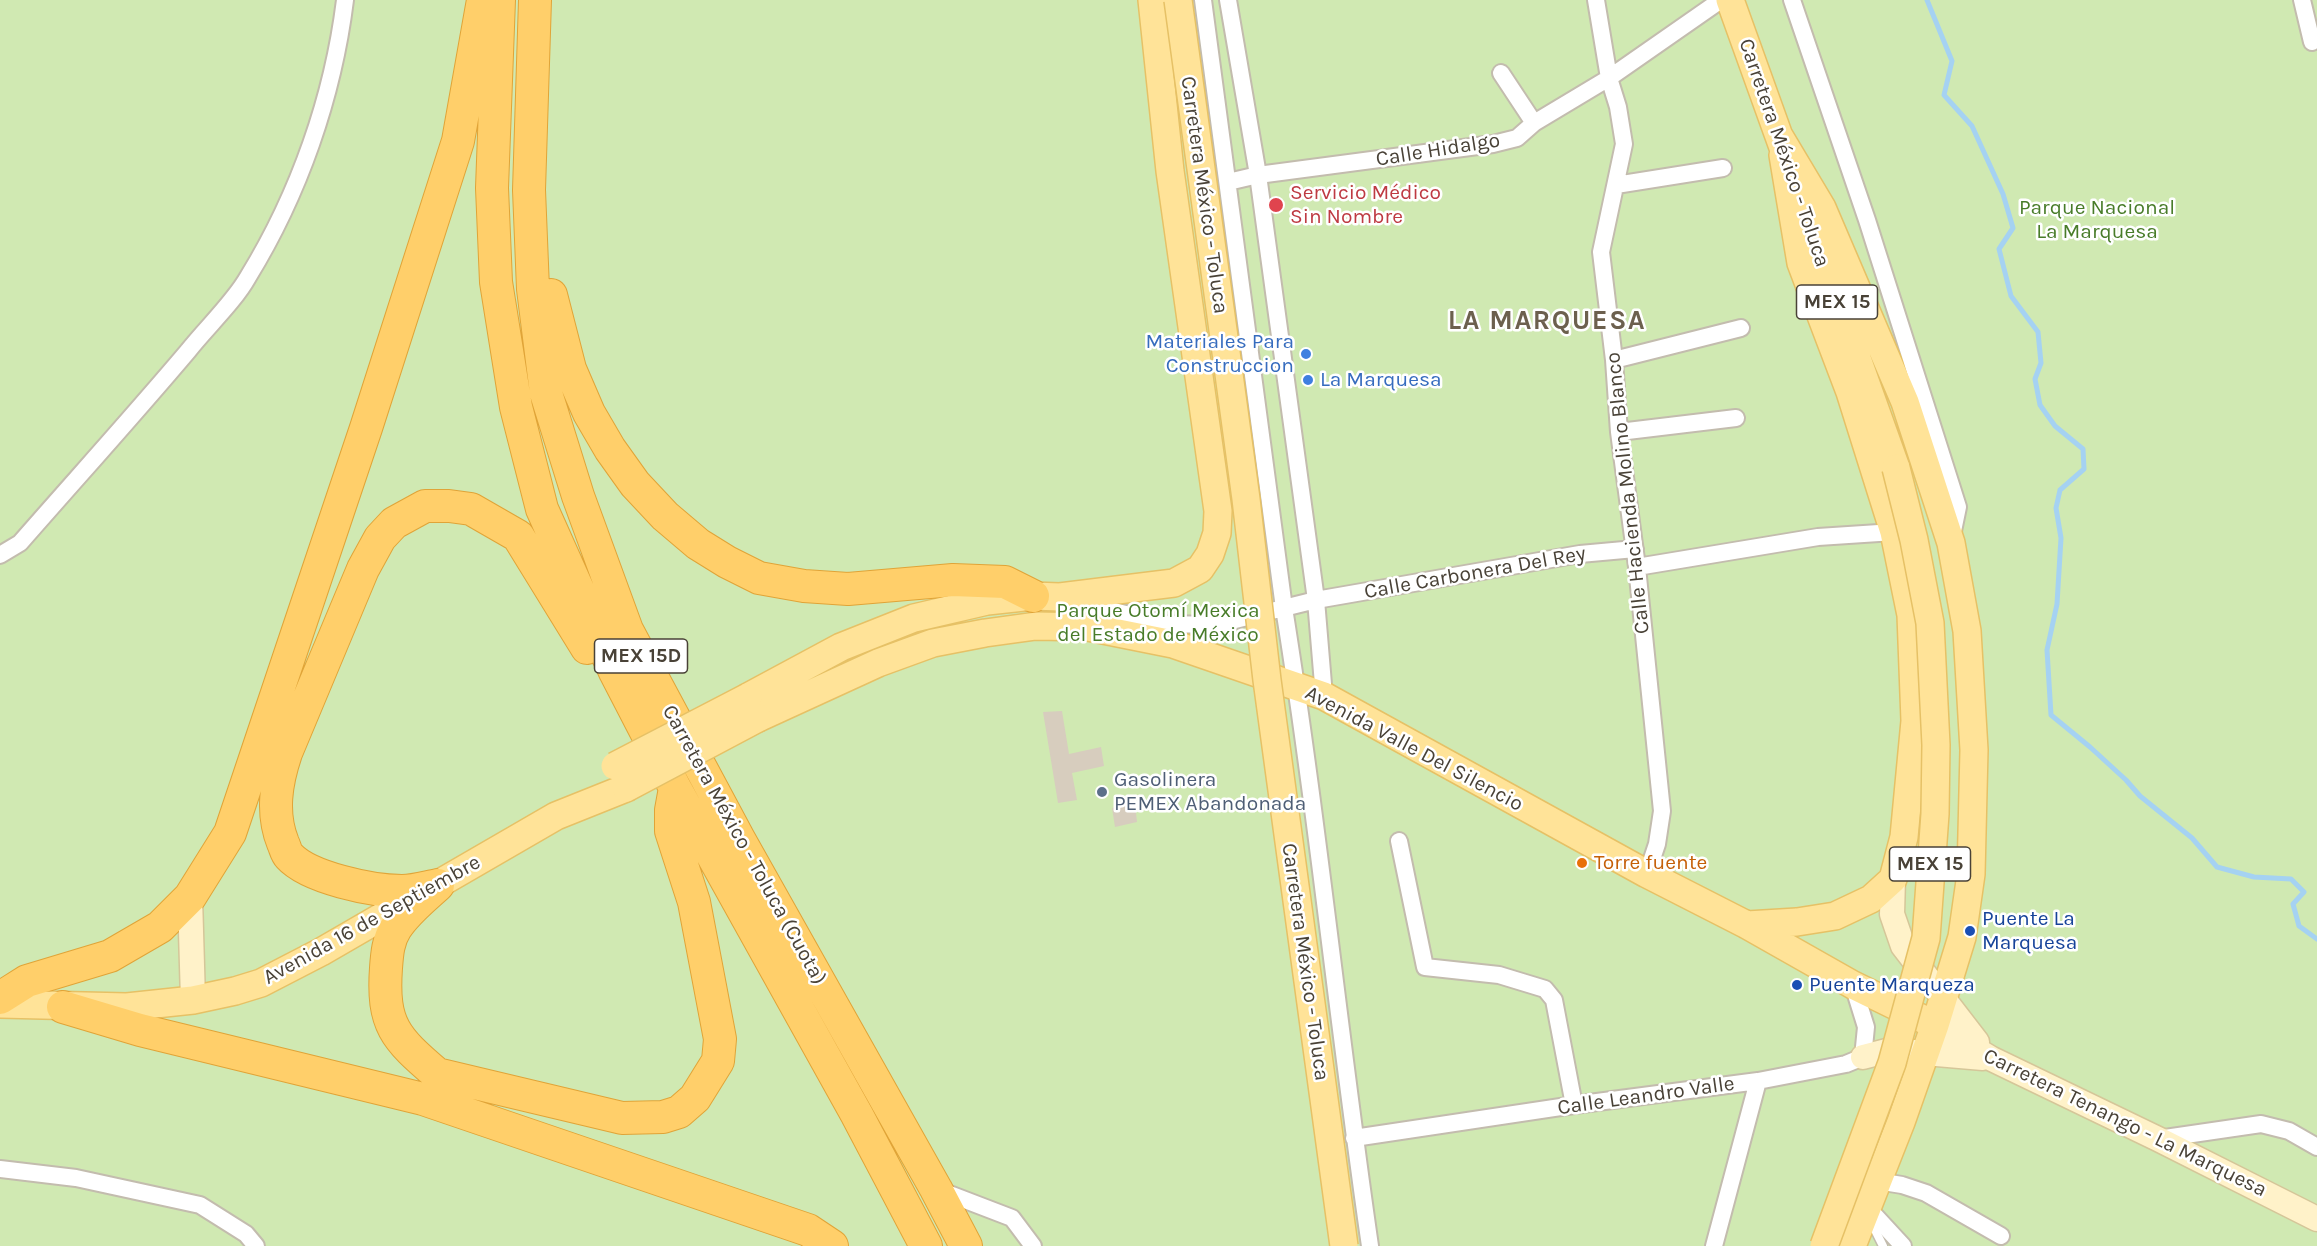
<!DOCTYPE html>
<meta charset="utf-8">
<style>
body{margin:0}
canvas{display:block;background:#f5f1e9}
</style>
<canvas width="2317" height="1246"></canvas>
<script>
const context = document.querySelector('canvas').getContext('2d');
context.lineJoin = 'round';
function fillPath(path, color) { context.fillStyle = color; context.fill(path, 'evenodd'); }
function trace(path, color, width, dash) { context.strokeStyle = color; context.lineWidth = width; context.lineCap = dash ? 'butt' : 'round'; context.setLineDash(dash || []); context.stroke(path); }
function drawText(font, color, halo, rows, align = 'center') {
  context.font = font + ' Karla,sans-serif'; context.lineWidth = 5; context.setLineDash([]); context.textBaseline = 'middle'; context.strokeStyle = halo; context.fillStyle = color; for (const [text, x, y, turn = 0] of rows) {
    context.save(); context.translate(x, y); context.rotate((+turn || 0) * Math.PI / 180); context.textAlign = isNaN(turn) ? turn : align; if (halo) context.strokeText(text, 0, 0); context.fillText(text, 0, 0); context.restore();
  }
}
fillPath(new Path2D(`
 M0,0H2317V1246H0Z`), '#d0e9b2');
trace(new Path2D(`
 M1927,0L1952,61L1944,95L1972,126L2003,194L2013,228L1999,249L2011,296L2038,332L2041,363L2035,379L2040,405L2055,426L2083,449L2084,469L2060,490L2056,508L2061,538L2057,604L2047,650L2051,715L2090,747L2126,780L2140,796L2192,838L2217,867L2254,877L2291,879L2304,892L2293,904L2299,926L2317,939`), '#a5d2f2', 5);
fillPath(new Path2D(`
 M1062,711L1069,754L1101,747L1104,766L1072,773L1077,800L1058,803L1043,712Z
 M1135,803L1137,822L1115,827L1112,808Z`), '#d7cdbe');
const lane = new Path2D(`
 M1870,1220L1883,1246`);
const street = new Path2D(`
 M1203,0L1284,608C1318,820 1339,1034 1370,1246
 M1228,0L1258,175L1316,600L1324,696
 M1596,0L1609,78L1618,107L1624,144L1601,252L1614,360L1619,432L1637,567L1662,811L1657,844L1647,874
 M1792,0L1867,220L1958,507L1952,536
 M2302,0L2312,42
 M1501,73L1534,123
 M1228,182L1258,175L1493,144L1517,138L1534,123L1609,78L1721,0
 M1616,185L1723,168
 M1614,360L1741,328
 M1619,432L1736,418
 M0,555L20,543C76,479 133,416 188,351C206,328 234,302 248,277C299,194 333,97 345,0
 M1637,567L1818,537L1894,532
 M1073,601L1166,624L1215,625L1316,600L1580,554L1635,549
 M1399,841L1425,967L1499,975L1545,989L1554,1000L1574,1105
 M1354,1138L1574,1105L1758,1081L1846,1064L1863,1057L1866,1027L1853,985
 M2158,1139L2261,1124L2289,1131L2317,1147
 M0,1169L76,1178L200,1205L246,1234L256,1246
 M1877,1181L1902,1185L1926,1193L2001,1236
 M939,1190L1012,1218L1033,1246
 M1867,1207L1903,1246
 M1714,1246L1758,1081`);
const secondary = new Path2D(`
 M1893,879L1892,914L1903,946L1977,1042
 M190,897L193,1000
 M1935,1025L1992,1059L2158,1139L2317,1219
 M1863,1057L1890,1050L1983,1058`);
const primary = new Path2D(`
 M1730,0L1785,153
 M1779,136L1822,208L1905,402L1951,543L1967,631L1974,750L1971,874L1962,937L1935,1025L1901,1122L1852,1246
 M1806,215L1896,468
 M748,697L841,647L914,618L987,601L1033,596L1060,597L1174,583L1200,569L1210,554L1217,533L1218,511L1170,171L1152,0
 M758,718L878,663L933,643L985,633L1036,626L1088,627L1173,644L1324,696L1647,874L1747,925L1853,985L1935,1025
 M1747,925L1797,922L1835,916L1871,899L1893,879L1904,837L1915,721L1911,615L1894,532L1850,392L1801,263L1783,155
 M0,1004L127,1007L193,1000L235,991L261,983L321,952L556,816L626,788`);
const highway = new Path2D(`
 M499,0L492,188L496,282L516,407L542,509L615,672L675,788L857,1115L926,1246
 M535,0L529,190L533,289L546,393L578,496L627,630L739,839L936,1189L966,1246
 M551,295L570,369L589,413L610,449L635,484L665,516L698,544L727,562L759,578L804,586L848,589L953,580L1005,582L1033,596
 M438,885C427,887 414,891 402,891C372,891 309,878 289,856C286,853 285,847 283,843C271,813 276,783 286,753L363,569L380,538L394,523L425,506H449L471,509L518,536L587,648
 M438,885C424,898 407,911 396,928C388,940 387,954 386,968C382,1025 395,1038 437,1074L622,1118L663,1117L679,1112L695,1098L718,1061L720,1039L694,902L671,831V810L675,788
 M0,998L27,981L110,956L160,927L190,897L230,833L366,428L458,141L483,0
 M63,1007L140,1030L423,1099L808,1230L832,1246`);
trace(lane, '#c3bcae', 11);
trace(street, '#c3bcae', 20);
trace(secondary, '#d5c699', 27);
trace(primary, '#e6c166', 30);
trace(highway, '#e0a438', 34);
trace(lane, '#fff', 8);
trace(street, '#fff', 16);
trace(secondary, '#fff2c9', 24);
trace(primary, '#ffe398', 27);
trace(highway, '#ffcf6a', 32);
const primaryBridge = new Path2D(`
 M1178,0L1246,499L1267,680L1344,1246
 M615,766L748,697
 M626,788L758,718
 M1824,1246L1892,1063L1926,938L1935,814L1936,745L1930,623L1914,540L1896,468`);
trace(primaryBridge, '#e6c166', 30, []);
trace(primaryBridge, '#ffe398', 27);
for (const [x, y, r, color] of [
 [1276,205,8,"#e0444e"],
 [1306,354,6,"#3f7fe0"],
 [1308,380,6,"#3f7fe0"],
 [1102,792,6,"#5c6f8a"],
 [1582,863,6,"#e8710a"],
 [1970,931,6,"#1a4fb4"],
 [1797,985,6,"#1a4fb4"]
]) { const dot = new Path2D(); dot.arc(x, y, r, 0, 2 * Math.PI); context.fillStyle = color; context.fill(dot); trace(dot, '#fff', 2); }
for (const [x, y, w] of [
 [1837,302,81],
 [641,656,93],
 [1930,864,81]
]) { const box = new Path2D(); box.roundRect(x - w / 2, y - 17, w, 34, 4.5); context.fillStyle = '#fff'; context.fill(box); trace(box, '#494237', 1.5); }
drawText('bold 20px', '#494237', null, [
 ["MEX 15",1837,302],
 ["MEX 15D",641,656],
 ["MEX 15",1930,864]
]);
drawText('21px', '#494237', '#fff', [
 ["Calle Hidalgo",1438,150,-9],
 ["Carretera México - Toluca",1784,153,71],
 ["Carretera México - Toluca",1204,195,82],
 ["Calle Hacienda Molino Blanco",1628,493,-96],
 ["Calle Carbonera Del Rey",1475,573,-10],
 ["Avenida Valle Del Silencio",1414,749,28],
 ["Carretera México - Toluca (Cuota)",744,845,61],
 ["Avenida 16 de Septiembre",372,920,-29],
 ["Carretera México - Toluca",1305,962,82],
 ["Calle Leandro Valle",1646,1096,-8],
 ["Carretera Tenango - La Marquesa",2125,1123,26]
]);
drawText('21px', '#be3a42', '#fff', [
 ["Servicio Médico",1290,193],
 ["Sin Nombre",1290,217]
], 'left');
drawText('21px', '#487c29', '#fff', [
 ["Parque Nacional",2097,208],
 ["La Marquesa",2097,232],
 ["Parque Otomí Mexica",1158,611],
 ["del Estado de México",1158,635]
]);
drawText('21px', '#366cbe', '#fff', [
 ["Materiales Para",1294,342],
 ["Construccion",1294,366],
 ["La Marquesa",1320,380,"left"]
], 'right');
drawText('21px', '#4e5e75', '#fff', [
 ["Gasolinera",1114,780],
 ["PEMEX Abandonada",1114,804]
], 'left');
drawText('21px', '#c56008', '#fff', [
 ["Torre fuente",1594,863]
], 'left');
drawText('21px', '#164399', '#fff', [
 ["Puente La",1982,919],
 ["Marquesa",1982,943],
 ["Puente Marqueza",1809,985]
], 'left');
context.letterSpacing = '1.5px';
drawText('bold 27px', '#6c604e', '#fff', [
 ["LA MARQUESA",1547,321]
]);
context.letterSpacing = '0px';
</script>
